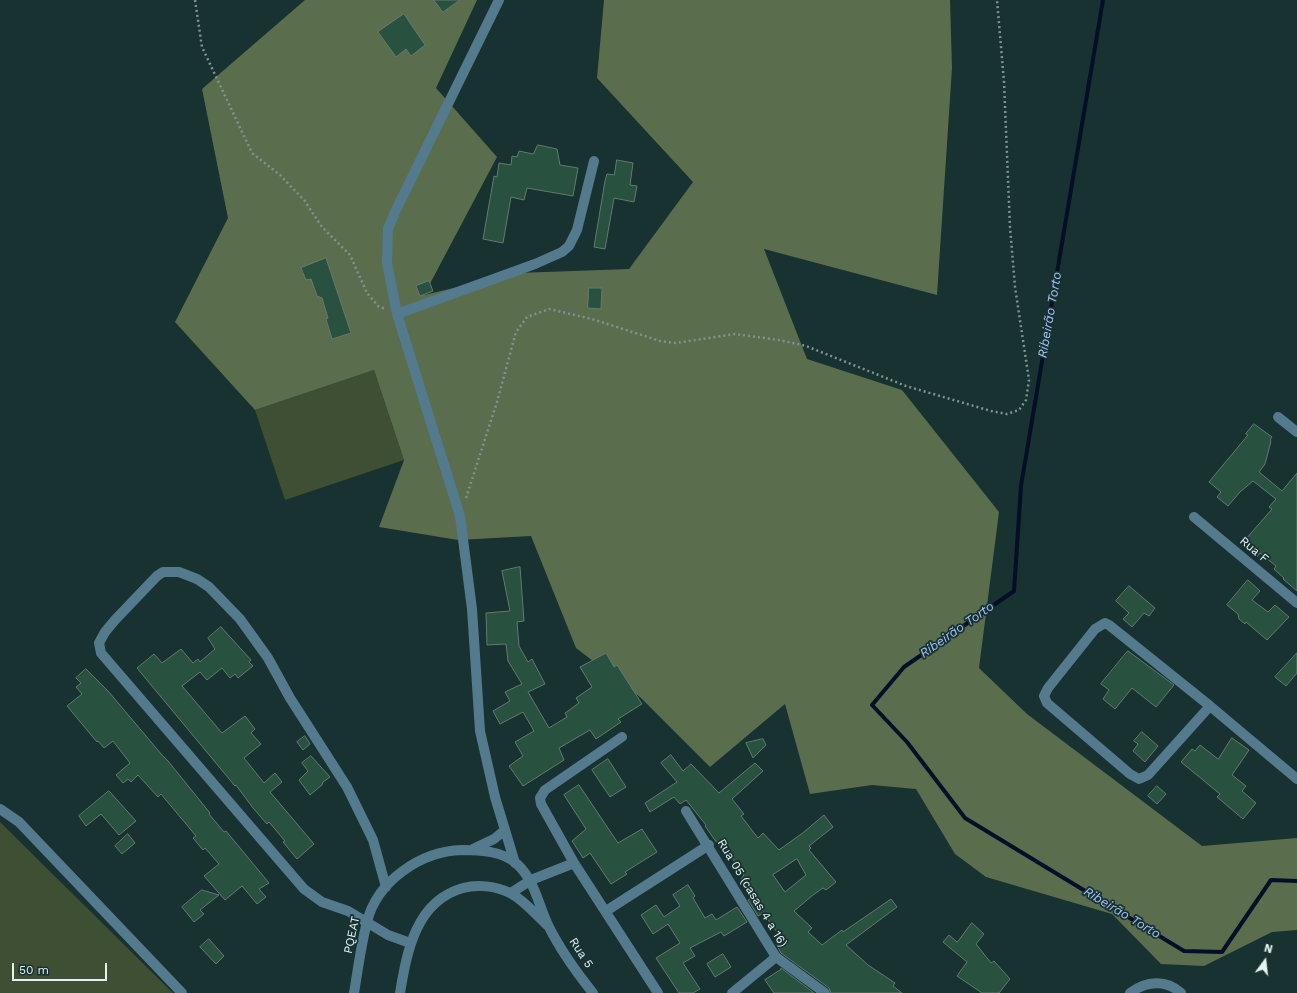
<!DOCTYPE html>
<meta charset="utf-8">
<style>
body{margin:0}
#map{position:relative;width:1297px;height:993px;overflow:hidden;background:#183131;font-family:"Work Sans",sans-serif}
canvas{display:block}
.north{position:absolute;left:1245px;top:941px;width:40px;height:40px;-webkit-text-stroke:3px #183131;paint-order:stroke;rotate:15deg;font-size:11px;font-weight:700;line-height:16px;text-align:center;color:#e4f2f2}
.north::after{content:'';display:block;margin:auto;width:14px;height:18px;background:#e4f2f2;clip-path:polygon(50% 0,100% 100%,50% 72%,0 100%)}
.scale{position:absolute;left:12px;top:963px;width:95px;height:18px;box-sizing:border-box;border:2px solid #e4f2f2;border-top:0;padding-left:5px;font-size:12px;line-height:14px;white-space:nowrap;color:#e4f2f2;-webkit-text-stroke:3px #183131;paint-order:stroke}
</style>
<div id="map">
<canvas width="1297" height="993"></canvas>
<div class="north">N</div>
<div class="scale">50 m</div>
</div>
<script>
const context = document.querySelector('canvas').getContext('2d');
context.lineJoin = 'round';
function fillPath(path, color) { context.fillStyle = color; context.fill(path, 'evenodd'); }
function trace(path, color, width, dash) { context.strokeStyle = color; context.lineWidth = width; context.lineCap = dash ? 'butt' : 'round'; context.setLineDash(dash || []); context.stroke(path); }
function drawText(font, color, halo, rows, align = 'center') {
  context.font = font + ' "Work Sans",sans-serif'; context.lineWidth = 3.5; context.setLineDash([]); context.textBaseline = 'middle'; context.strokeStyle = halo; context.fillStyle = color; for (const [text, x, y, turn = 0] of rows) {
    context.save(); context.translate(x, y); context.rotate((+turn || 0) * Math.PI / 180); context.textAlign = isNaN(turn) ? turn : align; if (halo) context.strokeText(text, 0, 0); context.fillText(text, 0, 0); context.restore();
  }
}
fillPath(new Path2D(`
 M374,370L404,460L285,500L255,410Z
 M0,822L173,993H0Z`), '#3e4f33');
fillPath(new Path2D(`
 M305,0H477L436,88L497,157L424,295L517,273L629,269L693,182L597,78L604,0H950L952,68L937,295L764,249L807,359L902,390L999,512L979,668L1027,714L1202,846L1297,838V930L1272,932L1204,966L1161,964L1112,914L986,877L955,854L916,789L872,785L810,794L785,704L710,767L640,697L576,648L531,536L458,540L379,527L404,460L374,370L255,410L175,322L228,218L202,89Z`), '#5a6e4d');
trace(new Path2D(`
 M1103,0L1021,486L1014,591L904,667L872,705L907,742L965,818L1184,951L1222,952L1271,880L1297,881`), '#030f28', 4);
const building = new Path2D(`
 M434,0H460L443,12Z
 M404,14L425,45L411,56L406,49L396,57L378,32Z
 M538,145L557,149L560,165L578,168L573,196L527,188L524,200L511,197L503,243L483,239L494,176L497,177L499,163L511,165L512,156L517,157L519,151L533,154Z
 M617,160L633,163L630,185L637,186L634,202L614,198L605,249L594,247L605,181L607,174L614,175Z
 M326,258L351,333L332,339L326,319L328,318L322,298L317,296L311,279L306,280L301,268Z
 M429,281L433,291L420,296L416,286Z
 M589,288H602L601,309L588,308Z
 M1254,424L1272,437L1270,440L1271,441L1265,464L1259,472L1282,491L1297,473V591L1283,579L1284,578L1274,569L1276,566L1260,553L1257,557L1244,547L1248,543L1245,540L1272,509L1269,507L1276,499L1253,481L1240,492L1228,506L1217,497L1221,492L1209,482L1248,435L1246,434Z
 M520,567L524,621L517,622L519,646L528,662L532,659L545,684L528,692L549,728L567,717L565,713L579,703L576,698L592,687L580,667L606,653L614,667L617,665L642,704L618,719L621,722L596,739L590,730L559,748L564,760L523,786L509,766L523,756L515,742L534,731L523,712L500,724L493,711L510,701L505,692L522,684L508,661L506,644L487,645L486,613L510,611L502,571Z
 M1248,580L1260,591L1252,600L1268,612L1275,605L1289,617L1267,640L1246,622L1245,624L1239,619L1238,614L1227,605Z
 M1129,586L1155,608L1149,616L1144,613L1132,627L1123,619L1129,613L1116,601Z
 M221,627L251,660L249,662L253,666L238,678L235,674L230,678L222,668L207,680L200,672L182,686L222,733L245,716L255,729L251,733L261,744L244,758L264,783L275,773L282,782L270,792L314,844L297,859L283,842L285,841L269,822L267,824L253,808L236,785L235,786L137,668L154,654L162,663L181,649L193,663L198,659L200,662L215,649L208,638Z
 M1128,651L1174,685L1156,707L1132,688L1115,709L1103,699L1109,690L1101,684Z
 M1297,653V673L1286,686L1275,677Z
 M86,669L108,691L162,755L168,761L210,813L209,814L224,832L226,831L269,883L259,889L266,897L257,904L242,886L225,900L204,876L219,864L205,848L203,850L193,838L196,836L161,794L158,797L138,775L131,782L128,779L123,783L116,775L130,763L113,741L104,748L98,741L97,742L67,706L82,694L76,687L81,683L76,678Z
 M1142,732L1158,746L1145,762L1133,751L1138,744L1134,741Z
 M305,736L310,744L303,750L297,742Z
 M1232,738L1249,750L1232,775L1246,786L1242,791L1256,803L1243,819L1217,797L1220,794L1181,762L1192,749L1195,751L1200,745L1218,759Z
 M763,739L766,745L753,758L746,743Z
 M671,755L683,771L691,764L719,793L755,763L763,771L732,799L744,814L741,816L758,838L763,833L779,850L804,832L824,815L833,827L809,846L811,848L809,850L836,882L826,890L823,888L813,895L794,911L812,928L808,932L822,945L842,930L843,932L891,899L897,907L846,945L868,965L895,983L893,986L902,993H831L829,988L781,953L776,944L783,940L763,913L758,916L748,900L751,898L749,895L752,893L741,879L744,875L722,844L719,846L705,826L706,825L686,800L680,804L674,797L650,812L645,803L677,782L661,763ZM797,859L806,875L785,892L773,875Z
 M311,756L330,777L323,782L322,785L310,795L299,780L308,771L302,763Z
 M608,759L626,787L610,797L592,770Z
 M579,785L618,843L642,829L657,852L625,872L627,874L611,884L590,853L583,858L572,841L586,829L564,795Z
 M1157,786L1166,794L1157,804L1148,796Z
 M109,791L136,821L119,835L101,814L86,826L79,816Z
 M128,834L135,843L122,854L115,846Z
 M688,885L695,896L693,898L705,918L712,914L716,920L737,907L747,922L724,936L721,932L690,948L695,956L683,963L700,989L693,993H679L656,958L680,943L668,924L653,934L641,915L656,905L664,917L680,906L673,895Z
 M202,890L219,895L200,910L204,914L194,922L182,907Z
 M972,923L984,934L976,944L991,963L994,961L1010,979L999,993H982L957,976L967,962L943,942L949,935L957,942Z
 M209,939L224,956L216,964L200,947Z
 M723,954L731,967L715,977L707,964Z
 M781,969V968L814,993H774L765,980Z`);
fillPath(building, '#285140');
trace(building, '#647a6f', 1);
trace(new Path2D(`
 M195,0L202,47L252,153L280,175L304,200L322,227L350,255L367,293L378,306L385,309
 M466,498L497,402L516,332L527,317L549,309L592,319L660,341L675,343L735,334L779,340L806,346L906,386L991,411L1007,414L1019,410L1026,400L1029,380L1015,287L1010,227L1004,82L997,0`), '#809393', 2.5, [2, 3]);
trace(new Path2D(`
 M499,0L395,212L388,229L387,263L397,314L460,516L472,609L480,731L495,797L515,863
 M397,314L535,264L562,252L569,246L577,230L594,161
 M1278,417L1297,432
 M1194,517L1297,603
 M1210,706L1148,775L1139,779L1130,774L1047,703L1044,696L1048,688L1095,629L1105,623L1109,625L1210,706L1297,779
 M622,737L545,790L540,798L541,804L574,863L658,993
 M0,809L19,822L182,993
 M686,811L776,957L825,993
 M473,849L494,839L505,830
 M386,887L373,840L347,787L290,698L268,658L240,619L209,587L197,579L179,572H163L157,576L115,620L105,632L99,643L101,653L304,889L322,902L348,911L388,935L410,943
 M511,893L531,880L574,863
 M606,911L709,845
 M354,993C358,969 361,945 367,922C377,881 421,851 462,850C480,850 503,851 517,864C536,882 538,905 549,927C561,951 577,973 593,993
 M400,993C407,951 416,901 463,888C477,884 496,886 510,893C524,900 535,914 547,925
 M732,993L776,957
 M1130,993C1146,981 1166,979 1181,993`), '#547b8d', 10);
drawText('12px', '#e4f2f2', '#183131', [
 ["Rua F",1254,550,40],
 ["Rua 05 (casas 4 a 16)",752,893,59],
 ["PQEAT",352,935,-78],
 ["Rua 5",581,953,57]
]);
drawText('italic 13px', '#a2c2f9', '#183131', [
 ["Ribeirão Torto",1050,315,-80],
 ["Ribeirão Torto",957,630,-35],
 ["Ribeirão Torto",1122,913,31]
]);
</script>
